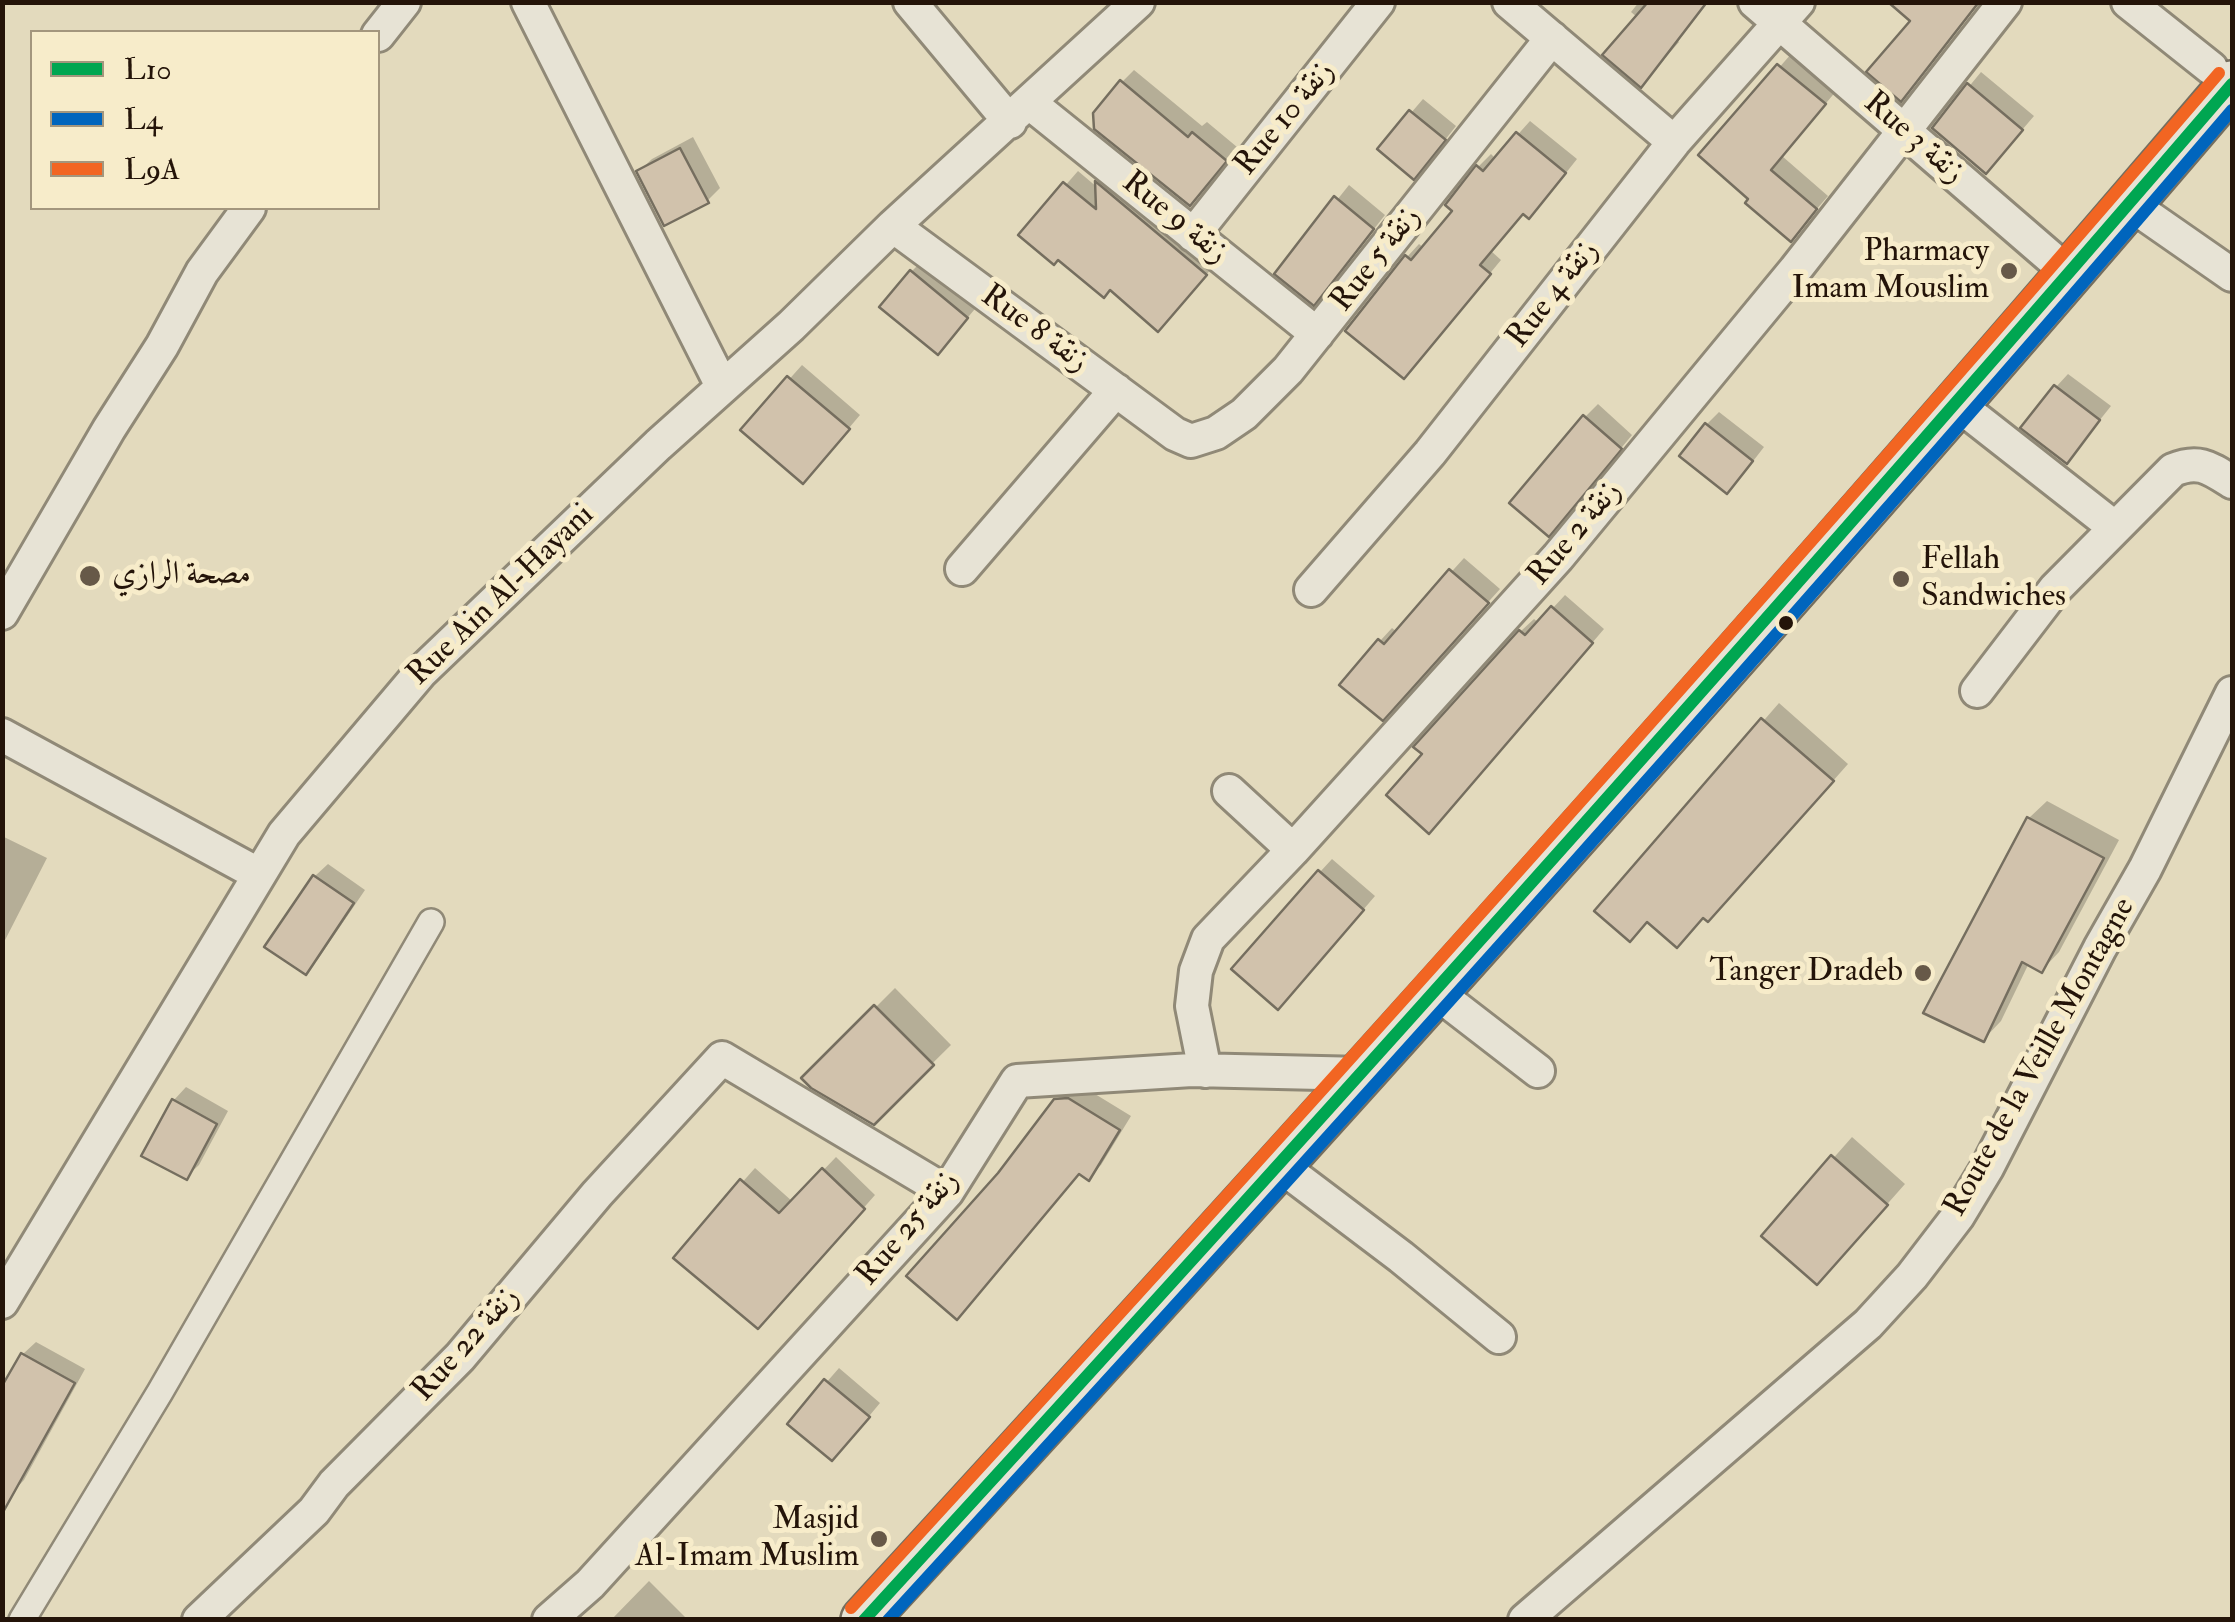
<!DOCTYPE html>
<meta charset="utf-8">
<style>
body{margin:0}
#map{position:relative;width:2235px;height:1622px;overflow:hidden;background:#e3dabd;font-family:"IM FELL Double Pica",serif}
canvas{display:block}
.frame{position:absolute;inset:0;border:5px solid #241409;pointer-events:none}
.legend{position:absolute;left:30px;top:30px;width:350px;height:180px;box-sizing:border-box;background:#f7ecca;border:2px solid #a3967d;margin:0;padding:12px 18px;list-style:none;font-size:30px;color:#241409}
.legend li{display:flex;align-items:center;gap:20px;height:50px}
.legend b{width:50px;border:2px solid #a3967d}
</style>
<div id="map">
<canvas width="2235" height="1622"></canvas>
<div class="frame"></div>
<ul class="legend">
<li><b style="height:12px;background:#00a651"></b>L10</li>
<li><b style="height:12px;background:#0065bd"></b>L4</li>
<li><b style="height:12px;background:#f26522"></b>L9A</li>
</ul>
</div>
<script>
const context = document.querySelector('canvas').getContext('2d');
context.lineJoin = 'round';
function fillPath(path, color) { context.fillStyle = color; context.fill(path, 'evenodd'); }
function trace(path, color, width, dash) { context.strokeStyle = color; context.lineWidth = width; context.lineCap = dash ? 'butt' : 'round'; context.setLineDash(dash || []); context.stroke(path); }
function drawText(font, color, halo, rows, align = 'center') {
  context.font = font + ' "IM FELL Double Pica",Amiri,serif'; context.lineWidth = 10; context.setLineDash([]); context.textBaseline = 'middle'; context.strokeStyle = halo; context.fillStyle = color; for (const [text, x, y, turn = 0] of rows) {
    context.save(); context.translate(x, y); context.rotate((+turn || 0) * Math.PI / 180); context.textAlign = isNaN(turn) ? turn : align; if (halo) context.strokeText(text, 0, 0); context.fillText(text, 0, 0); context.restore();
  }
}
fillPath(new Path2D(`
 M1639,2H1706L1676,39L1679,42L1653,72L1638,18L1631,12Z
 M1792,53L1837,90L1782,156L1828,196L1791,239L1702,155Z
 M1134,70L1202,126L1207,122L1237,147L1203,190L1122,82Z
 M1981,72L2034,116L1998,158L1935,128Z
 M1423,99L1456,126L1426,164L1380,149Z
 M1530,121L1577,159L1542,203L1524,211L1491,251L1501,260L1416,363L1348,331L1407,257L1419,244L1424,248L1455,210L1448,205L1478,167L1491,154L1496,159Z
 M693,137L720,188L707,201L639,171L652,159Z
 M1078,171L1098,188V182L1110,171L1218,261L1171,316L1110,287L1022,235Z
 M1349,185L1385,215L1326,290L1278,274Z
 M924,259L979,304L950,339L911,272Z
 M802,365L860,415L815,468L744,430Z
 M2068,374L2111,406L2067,461L2056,387Z
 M1598,404L1632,435L1561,521L1585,417Z
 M1719,412L1764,447L1740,478L1707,424Z
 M1464,558L1500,589L1395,705L1380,641L1392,628L1397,632Z
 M1565,595L1604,629L1442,818L1426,754L1417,747L1521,631L1534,619L1539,623Z
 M1779,703L1848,764L1769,853L1704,916L1648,919L1598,911Z
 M2047,801L2119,840L2059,952L2042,970L2029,963L2001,1021L1984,1039L2029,818Z
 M2,836L47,858L2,946Z
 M1332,859L1375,896L1291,994L1320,872Z
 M328,864L365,890L318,959L306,971L315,876Z
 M895,988L951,1045L873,1122L805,1078Z
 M1082,1086L1131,1116L1101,1165L1088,1177L1080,1172L1000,1174L1056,1100L1069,1087Z
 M186,1087L228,1111L199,1165L186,1177L174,1100Z
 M1852,1137L1905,1184L1836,1262L1765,1236Z
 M836,1157L875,1195L771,1313L676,1257L755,1168L793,1202Z
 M36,1342L85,1369L24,1480L12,1493L23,1354Z
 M839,1368L880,1403L845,1445L791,1423Z
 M649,1581L688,1620H611Z`), '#0003');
const building = new Path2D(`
 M1648,2H1707L1641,88L1602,55Z
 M1888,2H1979L1901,102L1866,72L1910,21Z
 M1777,64L1826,104L1771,170L1817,209L1791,242L1745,203L1748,199L1698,155Z
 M1120,80L1188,137L1192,132L1227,161L1190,206L1094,129L1093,113Z
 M1967,83L2023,130L1986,174L1932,128Z
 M1409,110L1446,140L1414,180L1377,149Z
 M1516,132L1566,173L1529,219L1523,214L1480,265L1491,274L1404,379L1345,331L1405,255L1411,260L1452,211L1445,205L1476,165L1483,171Z
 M680,148L709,203L664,226L636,171Z
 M1095,181L1207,275L1158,332L1110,290L1104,298L1058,260L1054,265L1018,235L1063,182L1096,209Z
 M1334,196L1374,229L1314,306L1274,274Z
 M910,270L968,318L938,355L879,307Z
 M787,376L850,429L803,484L740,430Z
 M2054,385L2100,420L2067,464L2020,428Z
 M1583,415L1622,449L1549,537L1509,503Z
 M1705,423L1753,461L1727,494L1679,456Z
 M1449,569L1489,603L1383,721L1339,685L1378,639L1384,644Z
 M1551,606L1593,643L1429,834L1386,795L1422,754L1413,747L1519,630L1525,635Z
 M1761,718L1834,781L1708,922L1703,918L1677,948L1647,922L1630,942L1594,911Z
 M2027,817L2104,858L2042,973L2022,962L1984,1042L1923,1013Z
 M1318,870L1364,910L1278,1010L1231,969Z
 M313,875L354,903L306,975L264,947Z
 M874,1005L934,1065L874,1125L811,1088L801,1078Z
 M1068,1098L1120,1130L1089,1181L1079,1174L957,1320L906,1276L998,1173L1054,1099Z
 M172,1099L217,1124L187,1180L141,1156Z
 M1831,1155L1888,1205L1817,1285L1761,1236Z
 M822,1168L865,1209L758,1329L673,1258L740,1179L779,1213Z
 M21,1353L75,1383L2,1514V1386Z
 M824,1379L870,1417L832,1461L787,1424Z`);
fillPath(building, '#d1c2ac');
trace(building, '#756e5f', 2.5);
const pedestrian = new Path2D(`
 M22,1620L160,1392L431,922`);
const minor = new Path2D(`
 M528,2L722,386
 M910,2L1010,122
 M1509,2L1674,142
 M1755,2L2071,275
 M2128,2L2211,68
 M378,35L404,2
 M1031,104L1317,334
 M2130,204L2232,275
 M893,226L1175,434L1191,441L1216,433L1244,414L1288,370L1552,38
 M1193,235L1378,2
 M1956,403L2114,527
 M962,569L1116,390
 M1311,590L1430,453L1674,142L1798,2
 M2,613L109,429L162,346L202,272L249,208
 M1977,691L2055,589L2173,470C2199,459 2210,468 2232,482
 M2,735L258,874
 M1229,791L1293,850
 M1437,993L1538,1071
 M1205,1071L1192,1006L1196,971L1208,939L1293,850L1558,557L1795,270L2005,2
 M1278,1164L1401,1257L1499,1337
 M2,1302L284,834L421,672L658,445L791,326L893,226L1138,2
 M199,1620L314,1511L334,1484L460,1357L597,1194L722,1058L947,1192
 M549,1620L590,1584L947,1192L1017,1081L1192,1070L1364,1074
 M1525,1620L1868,1324L1912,1276L1958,1216L1987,1168L2100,948L2145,869L2232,693`);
const secondary = new Path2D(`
 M864,1620C1328,1115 1787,606 2232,84`);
trace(pedestrian, '#908977', 30);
trace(minor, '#908977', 38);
trace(secondary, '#756e5f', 50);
trace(pedestrian, '#e7e3d5', 25);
trace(minor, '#e7e3d5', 32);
trace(secondary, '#e7e3d5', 45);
trace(new Path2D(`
 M864,1620C1328,1114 1785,604 2232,84`), '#00a651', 12);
trace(new Path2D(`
 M888,1620C1343,1123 1794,622 2232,110`), '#0065bd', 12);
trace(new Path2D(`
 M851,1608C1314,1103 1772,593 2219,73`), '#f26522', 12);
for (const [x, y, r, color] of [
 [2009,271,10,"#675948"],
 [90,576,12,"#675948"],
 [1901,579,10,"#675948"],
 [1786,623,9,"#241409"],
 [1923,973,10,"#675948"],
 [879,1539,10,"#675948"]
]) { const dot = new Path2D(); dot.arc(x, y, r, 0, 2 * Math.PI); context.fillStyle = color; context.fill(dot); trace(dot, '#f7ecca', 4); }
drawText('32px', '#241409', '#f7ecca', [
 ["Rue 10 زنقة",1286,119,-51],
 ["Rue 3 زنقة",1913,139,41],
 ["Rue 9 زنقة",1174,219,39],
 ["Rue 5 زنقة",1377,260,-52],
 ["Rue 4 زنقة",1554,295,-52],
 ["Rue 8 زنقة",1034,330,36],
 ["Rue 2 زنقة",1576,534,-50],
 ["Rue Ain Al-Hayani",502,596,-44],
 ["Route de la Veille Montagne",2041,1058,-61],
 ["Rue 25 زنقة",909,1229,-50],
 ["Rue 22 زنقة",467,1345,-48]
]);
drawText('32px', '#241409', '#f7ecca', [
 ["Pharmacy",1989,253],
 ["Imam Mouslim",1989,290],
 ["Fellah",1921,561,"left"],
 ["Sandwiches",1921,598,"left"],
 ["مصحة الرازي",112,576,"left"],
 ["Tanger Dradeb",1903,973],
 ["Masjid",859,1521],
 ["Al-Imam Muslim",859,1558]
], 'right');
</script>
